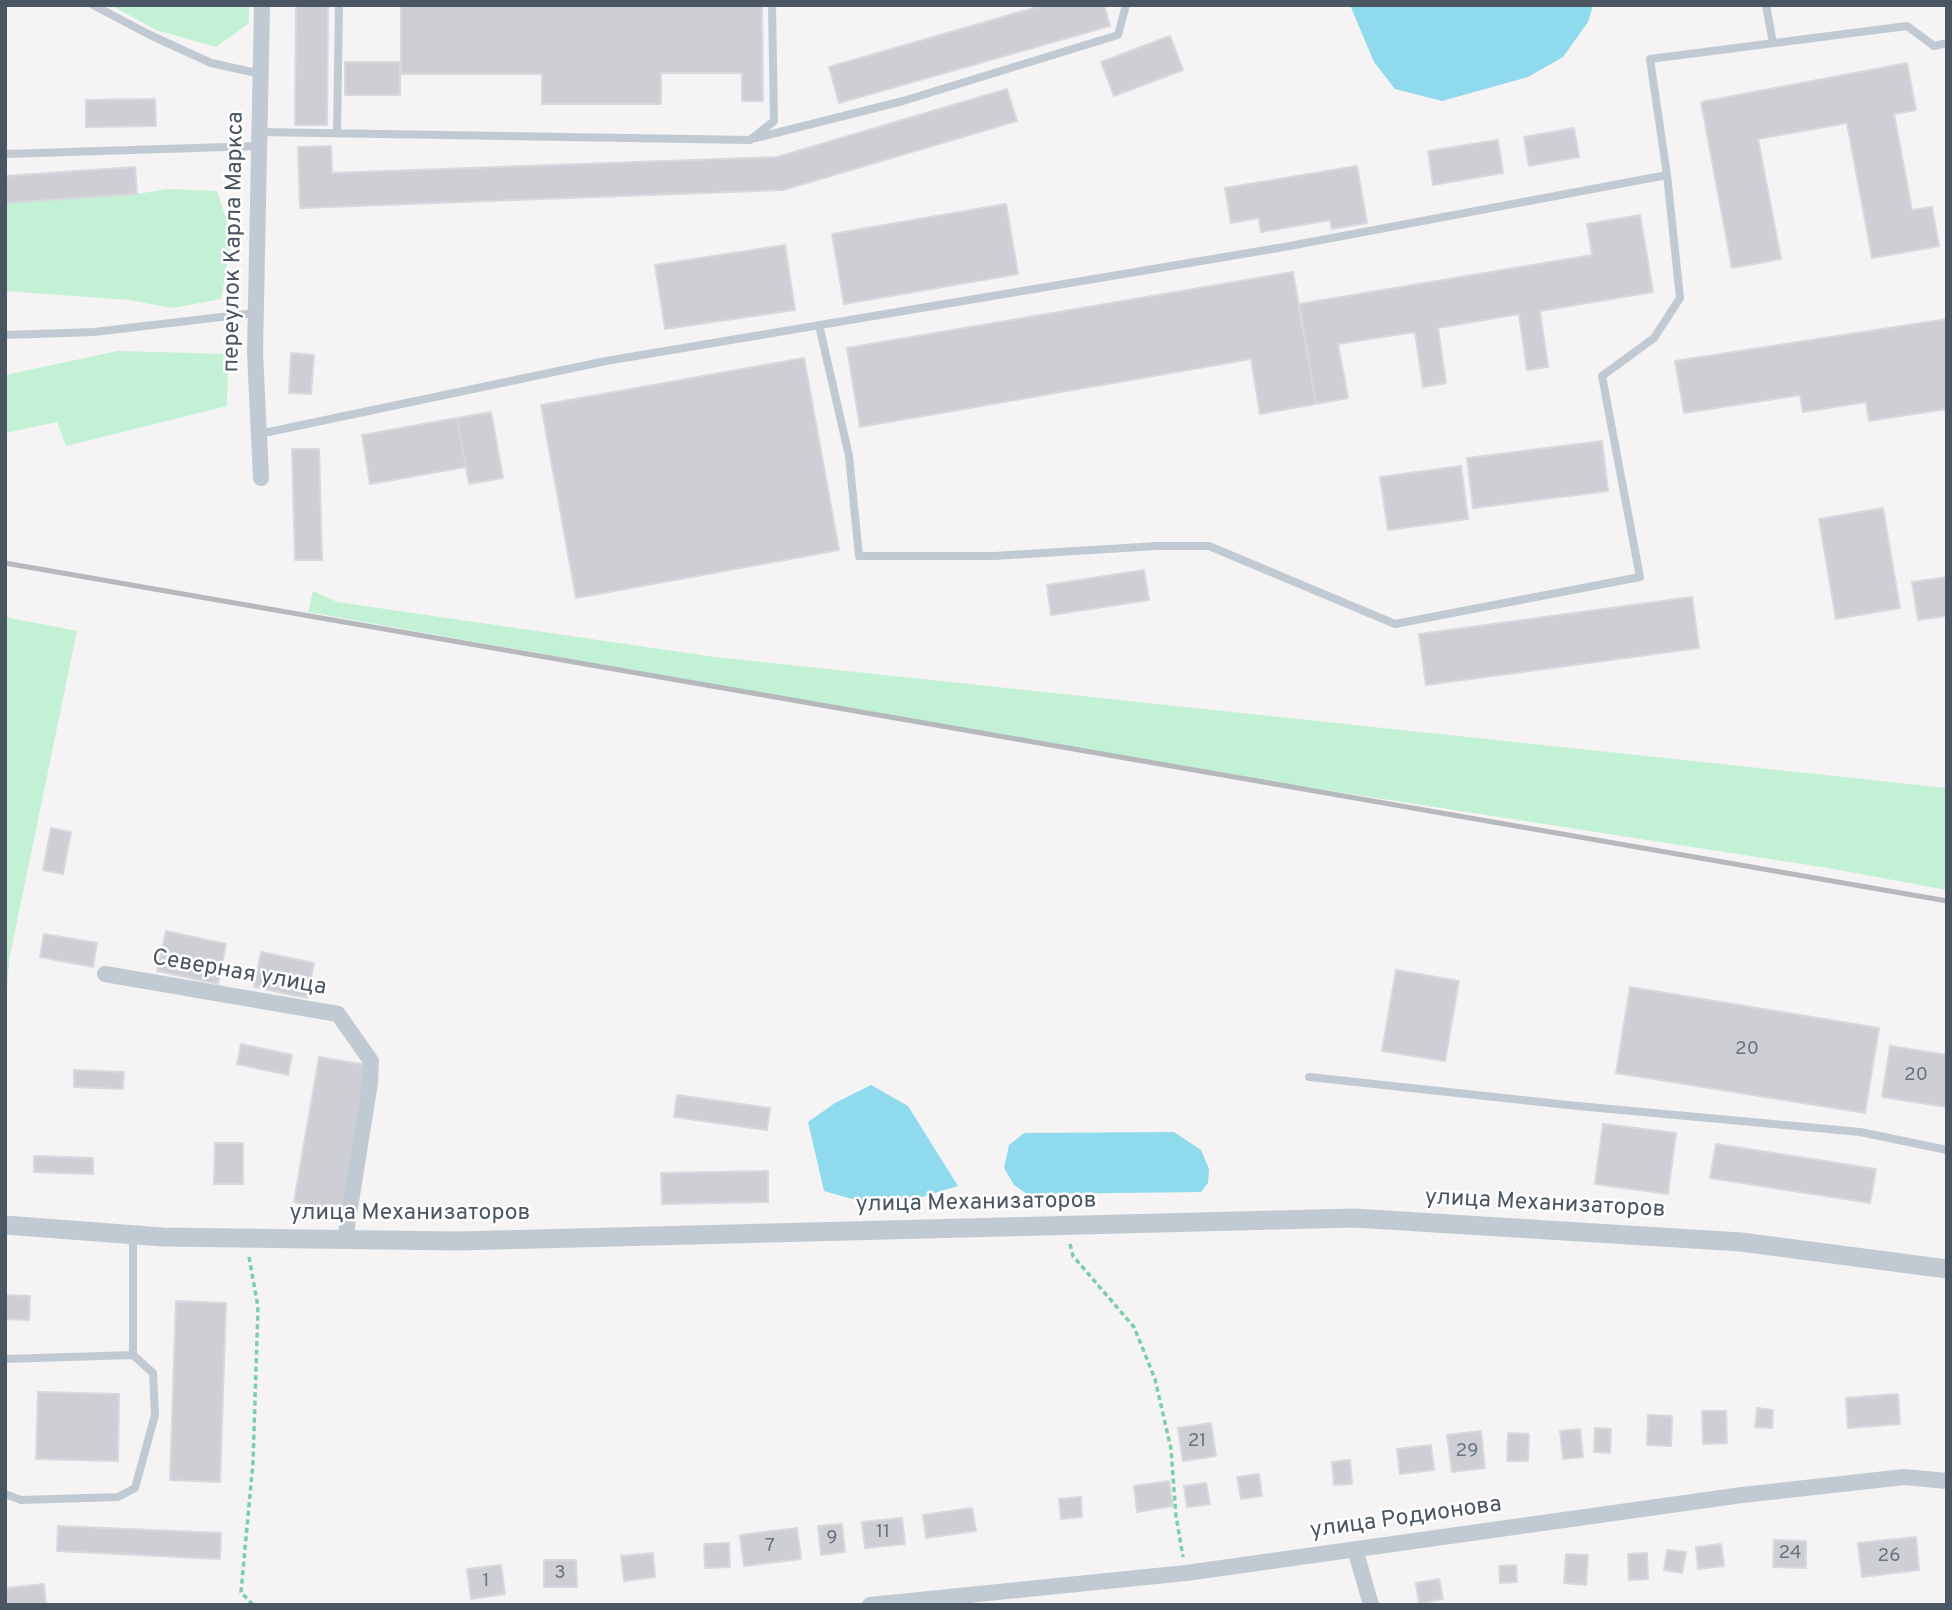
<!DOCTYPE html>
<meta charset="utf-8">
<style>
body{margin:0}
#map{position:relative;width:1952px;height:1610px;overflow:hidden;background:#f5f3f3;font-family:Overpass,sans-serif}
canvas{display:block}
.frame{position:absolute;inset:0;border:7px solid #4a5661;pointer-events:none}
</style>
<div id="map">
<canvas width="1952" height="1610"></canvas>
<div class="frame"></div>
</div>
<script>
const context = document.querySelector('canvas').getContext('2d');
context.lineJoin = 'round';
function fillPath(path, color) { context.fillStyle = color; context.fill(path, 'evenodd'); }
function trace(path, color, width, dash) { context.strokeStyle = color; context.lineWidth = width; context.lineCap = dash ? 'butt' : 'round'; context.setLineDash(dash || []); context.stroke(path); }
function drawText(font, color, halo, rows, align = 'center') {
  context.font = font + ' Overpass,sans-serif'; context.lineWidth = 5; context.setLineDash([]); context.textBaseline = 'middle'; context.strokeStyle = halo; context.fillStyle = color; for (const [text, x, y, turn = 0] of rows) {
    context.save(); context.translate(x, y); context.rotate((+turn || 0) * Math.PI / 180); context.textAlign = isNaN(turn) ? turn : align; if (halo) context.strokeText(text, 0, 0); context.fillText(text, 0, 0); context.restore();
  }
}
fillPath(new Path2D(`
 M111,5H249V23L216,47L156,30Z
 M168,189L217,191L232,237L221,299L173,308L129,300L5,291V203L137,194Z
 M118,351L228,354L227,406L66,446L57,422L5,433V375Z
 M313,591L337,602L715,657L1947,788V890L1828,868L1177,767L308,612Z
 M5,617L77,631L9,960L5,1021Z`), '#c3f1d5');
fillPath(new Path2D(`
 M1350,5H1593L1588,22L1563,57L1528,77L1442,101L1395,89L1374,62Z
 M871,1085L908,1106L958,1186L912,1200L859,1201L824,1191L808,1122L835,1103Z
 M1174,1132L1201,1150L1209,1169L1208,1183L1201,1192L1027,1194L1014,1185L1004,1168L1009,1145L1024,1133Z`), '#90daee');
const building = new Path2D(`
 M296,5H328L327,125H295Z
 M401,5H762L763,101H742V73H661V104H542V74H401Z
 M1044,5H1104L1110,26L839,103L829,67Z
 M1170,36L1183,70L1114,96L1101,62Z
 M345,62H400V95H345Z
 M1907,63L1916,110L1894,114L1912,210L1932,207L1939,246L1872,258L1847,123L1758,139L1781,259L1732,268L1701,102Z
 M1007,89L1017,121L783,190L300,208L298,147L331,146L332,173L777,157Z
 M155,99L156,126L86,127V100Z
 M1574,128L1579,157L1529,166L1524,137Z
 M1498,140L1503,173L1433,185L1428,151Z
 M1357,166L1367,223L1332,229L1330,220L1261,232L1259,218L1231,223L1225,188Z
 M135,167L137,194L5,203V176Z
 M1006,204L1018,274L844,304L832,234Z
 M1640,215L1653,292L1540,311L1548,367L1527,370L1519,314L1438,328L1446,383L1423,387L1415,332L1338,344L1348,398L1316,404L1299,304L1592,255L1587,224Z
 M785,245L795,310L665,329L655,265Z
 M1293,272L1316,404L1260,414L1251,359L860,427L847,348Z
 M1947,319V409L1869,421L1866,402L1803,412L1800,395L1684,413L1675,361Z
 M291,353L314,355L311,394L289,393Z
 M804,358L839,550L576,598L541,405Z
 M491,412L503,478L469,484L457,418Z
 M457,418L466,467L370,484L362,435Z
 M1602,441L1608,491L1473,508L1467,458Z
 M292,449H319L322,560H295Z
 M1461,466L1468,519L1388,530L1380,477Z
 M1883,508L1900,608L1836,619L1819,519Z
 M1144,570L1149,600L1051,615L1047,585Z
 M1947,577V616L1918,620L1912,582Z
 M1692,597L1699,648L1426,685L1419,634Z
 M51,828L71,832L63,874L43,870Z
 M166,931L226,944L218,984L157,971Z
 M44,934L97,943L93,967L40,957Z
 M261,952L314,963L307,998L254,987Z
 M1396,970L1459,981L1445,1061L1382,1051Z
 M1630,987L1879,1028L1865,1113L1616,1073Z
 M241,1044L292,1055L288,1075L237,1064Z
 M1890,1046L1947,1055V1107L1882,1097Z
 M319,1057L366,1065L342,1211L294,1202Z
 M74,1070L124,1072L123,1089L74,1087Z
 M677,1095L770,1108L767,1130L674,1117Z
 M1603,1124L1676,1133L1668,1194L1595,1184Z
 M215,1143H243V1184H214Z
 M1716,1144L1876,1169L1870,1203L1710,1178Z
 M34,1156L93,1158V1174L34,1172Z
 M768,1171V1202L662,1204L661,1173Z
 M5,1295L30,1296L29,1320L5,1319Z
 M176,1301L226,1303L220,1482L170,1480Z
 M38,1392L119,1394L118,1461L36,1459Z
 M1898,1394L1900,1424L1848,1428L1846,1398Z
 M1757,1408L1773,1410L1772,1428L1755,1427Z
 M1702,1411H1726L1727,1443L1703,1444Z
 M1648,1415L1672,1416L1671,1446L1647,1445Z
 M1211,1423L1216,1456L1183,1461L1178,1428Z
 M1595,1428L1611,1429L1610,1453L1594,1452Z
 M1580,1429L1583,1457L1563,1459L1560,1431Z
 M1481,1431L1485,1468L1452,1472L1447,1435Z
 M1508,1433L1529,1434L1528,1461H1507Z
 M1431,1445L1434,1470L1400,1474L1397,1449Z
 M1350,1460L1352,1484L1334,1485L1332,1462Z
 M1259,1474L1262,1496L1241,1499L1237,1477Z
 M1169,1481L1173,1506L1137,1512L1134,1486Z
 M1206,1483L1210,1504L1187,1507L1184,1486Z
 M1081,1497L1082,1517L1061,1519L1059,1499Z
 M972,1508L976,1531L926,1538L923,1515Z
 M902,1518L905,1544L865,1548L862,1522Z
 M842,1524L845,1552L821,1555L818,1526Z
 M58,1526L221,1533L220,1559L57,1551Z
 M797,1528L801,1559L744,1566L740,1535Z
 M1916,1537L1919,1570L1862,1577L1858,1543Z
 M1774,1540L1806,1541V1568L1773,1567Z
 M729,1543L730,1567L705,1568L704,1544Z
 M1721,1544L1724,1566L1698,1569L1696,1547Z
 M1667,1550L1686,1552L1682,1573L1664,1570Z
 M653,1553L655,1577L624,1581L621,1556Z
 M1647,1553L1648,1579L1629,1580L1628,1554Z
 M1566,1554L1588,1555L1586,1585L1564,1583Z
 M544,1560H576L577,1587H544Z
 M501,1565L505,1594L471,1599L467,1569Z
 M1516,1565L1517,1582L1500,1583L1499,1566Z
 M1439,1579L1443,1599L1419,1604L1416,1583Z
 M44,1584L46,1605H5V1588Z`);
fillPath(building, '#cdcfd5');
trace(building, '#d7d9de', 2);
trace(new Path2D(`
 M1070,1244L1073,1256L1134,1327L1155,1379L1171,1449L1176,1516L1183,1557
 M249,1257L258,1307L253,1462L241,1592L253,1605`), '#7ad0a6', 3.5, [5, 3.5]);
trace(new Path2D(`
 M93,5L150,35L211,63L261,74
 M1766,5L1773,43
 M259,132L750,140L774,121L772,5
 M337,133L339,5
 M756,138L903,101L1118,35L1126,5
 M5,154L259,146
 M819,325L849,456L859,556H994L1157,546H1209L1395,624L1640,577L1602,376L1654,338L1680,298L1667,175
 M5,335L94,332L255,313
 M259,434L606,361L1284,247L1667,175L1650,59L1907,26L1934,46L1947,43
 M1309,1077L1578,1106L1860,1132L1947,1150
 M133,1234V1355
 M5,1359L133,1355L153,1373L155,1415L135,1488L118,1497L21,1500L5,1494`), '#c1cad2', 8);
trace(new Path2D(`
 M261,478L255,353L262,5
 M105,974L338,1014L371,1061L370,1083L345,1239
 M1355,1549L1371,1605
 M870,1605L1186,1573L1742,1495L1904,1477L1947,1481`), '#c1cad2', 16);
trace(new Path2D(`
 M5,1225L163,1237L458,1241L1354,1218L1741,1242L1947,1269`), '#c1cad2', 19);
trace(new Path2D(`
 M5,563L1947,901`), '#b5b8bd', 5);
drawText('19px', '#6b747e', null, [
 ["20",1747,1050],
 ["20",1916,1076],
 ["21",1197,1442],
 ["29",1467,1452],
 ["11",883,1533],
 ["9",832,1539],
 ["7",770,1547],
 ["24",1790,1554],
 ["26",1889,1557],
 ["3",560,1574],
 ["1",486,1582]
]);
drawText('23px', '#4a5661', '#fff', [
 ["переулок Карла Маркса",235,242,-89],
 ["Северная улица",239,974,10],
 ["улица Механизаторов",976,1204,-1],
 ["улица Механизаторов",1545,1205,3],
 ["улица Механизаторов",410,1214],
 ["улица Родионова",1406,1519,-8]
]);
</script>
